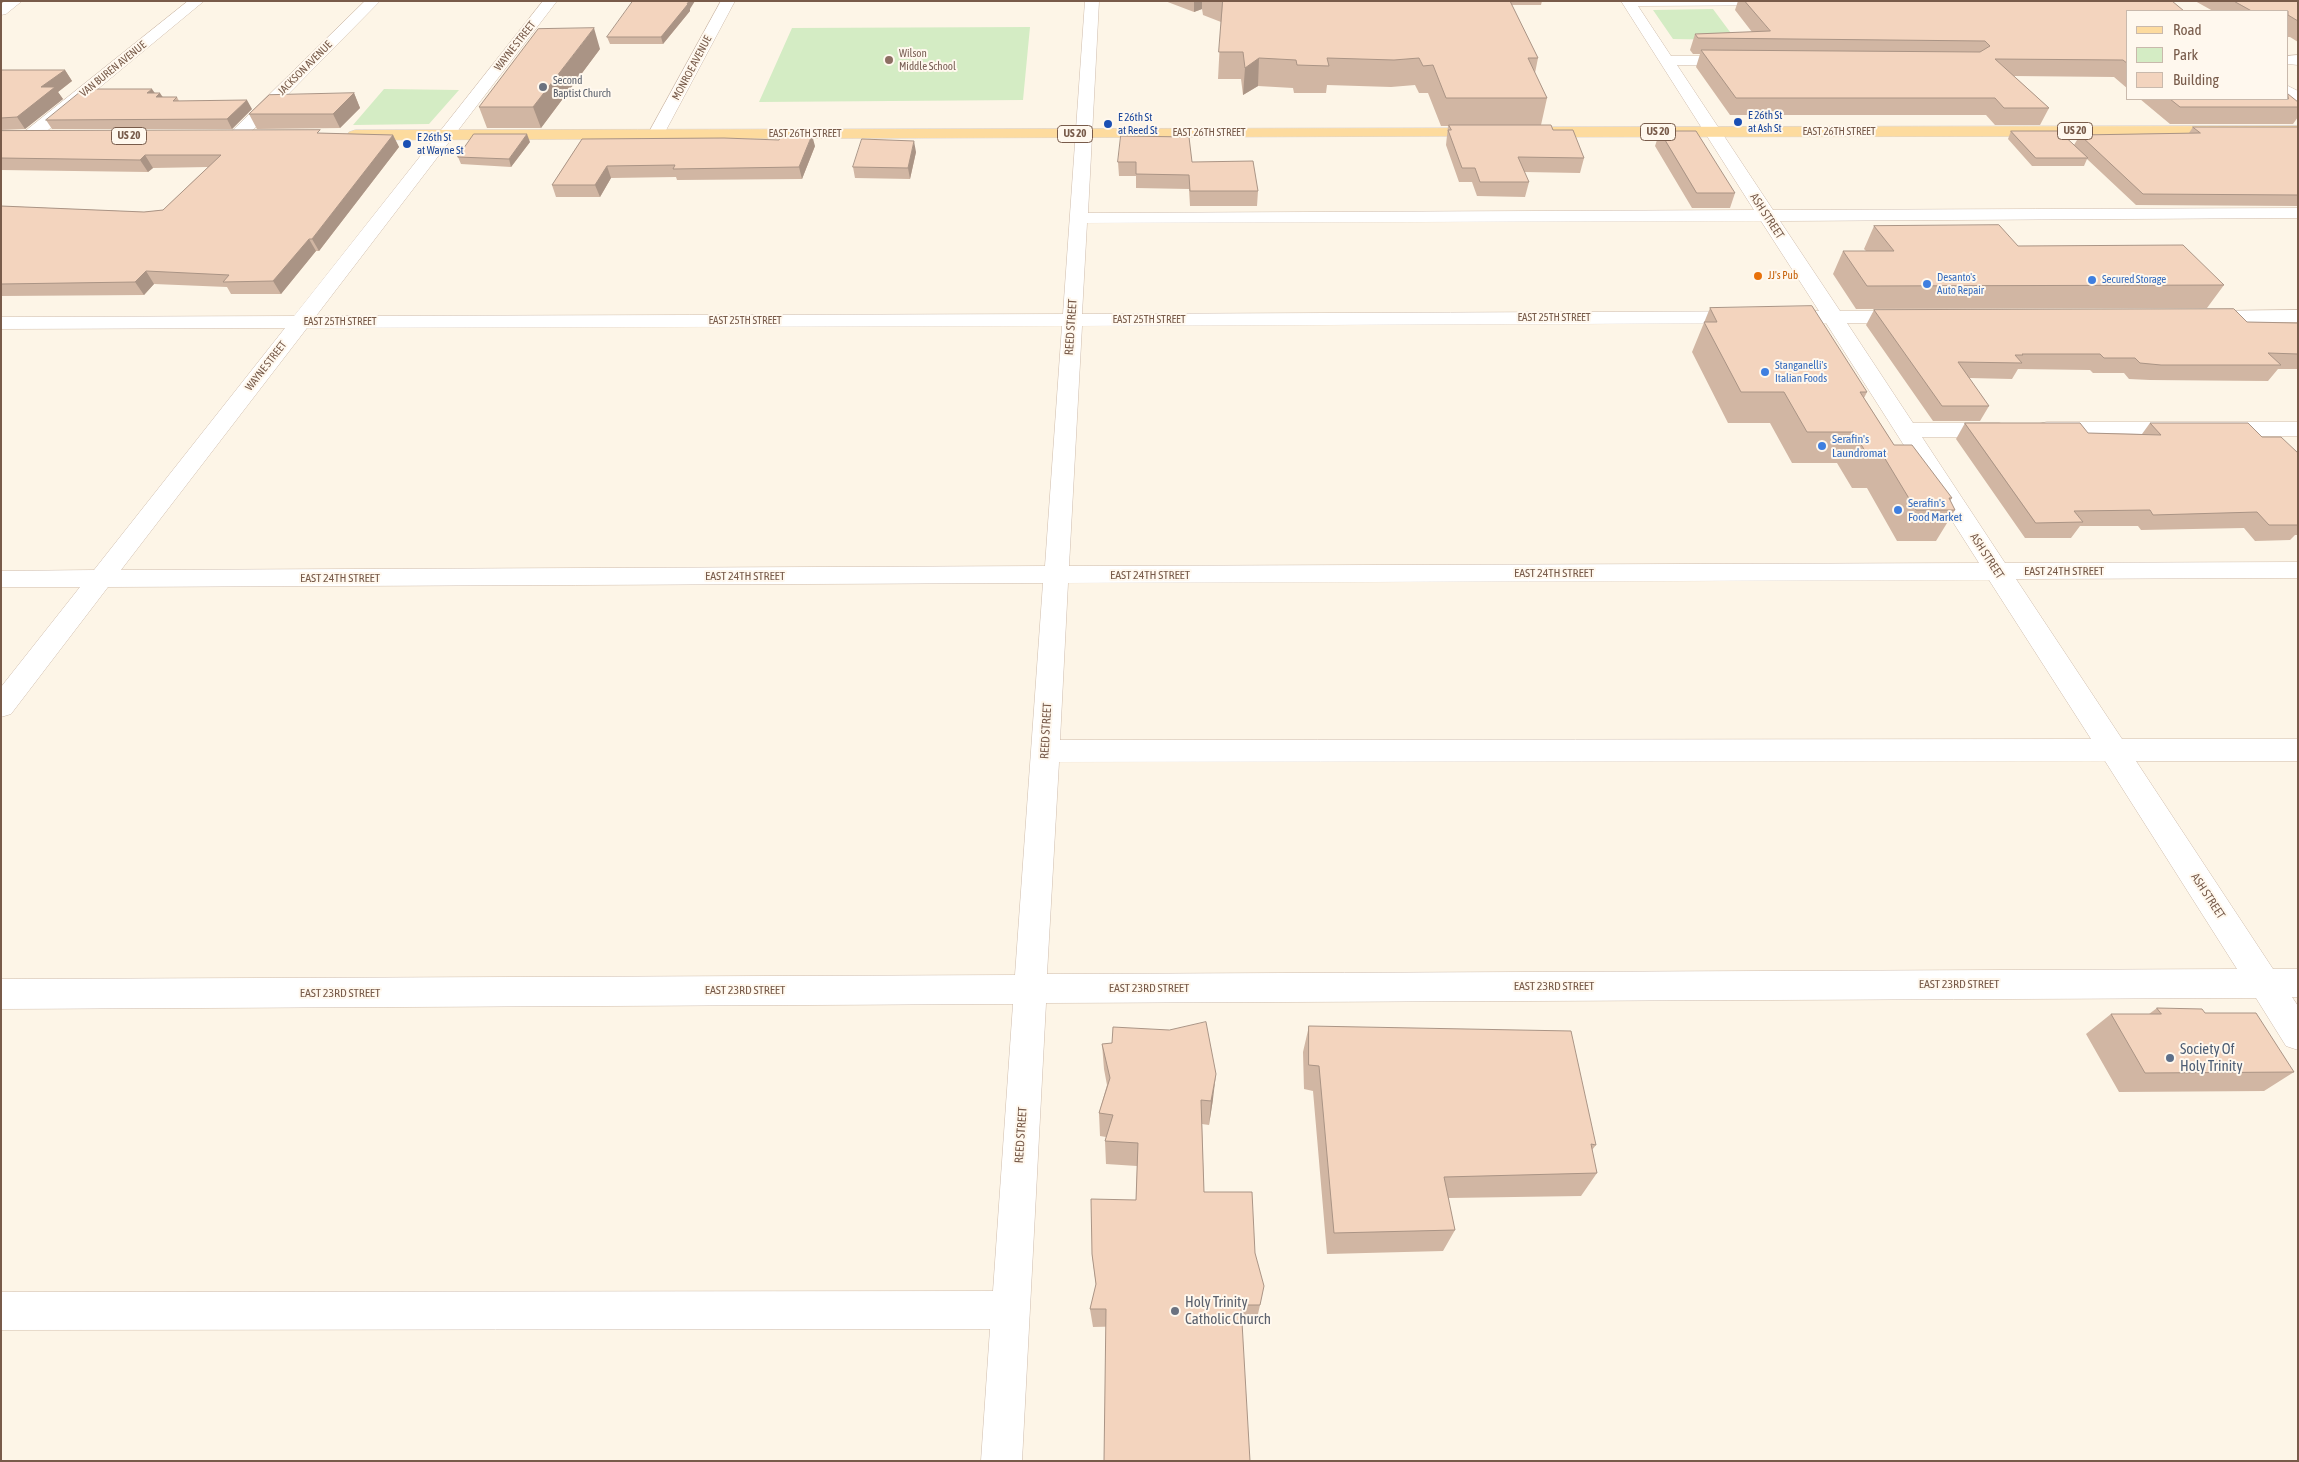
<!DOCTYPE html>
<style>
body{margin:0}
#map{position:relative;width:2299px;height:1462px;overflow:hidden;background:#fdf5e7;font-family:"Asap Condensed",sans-serif}
canvas{display:block}
.frame{position:absolute;inset:0;border:2px solid #785b4a;pointer-events:none}
.legend{position:absolute;left:2126px;top:10px;width:162px;height:90px;box-sizing:border-box;background:#fff8ee;border:1px solid #c9b9ac;margin:0;padding:6px 9px;list-style:none;font-size:15px;color:#785b4a}
.legend li{display:flex;align-items:center;gap:10px;height:25px}
.legend b{width:25px;border:1px solid #c9b9ac}
</style>
<div id="map">
<canvas width="2299" height="1462"></canvas>
<div class="frame"></div>
<ul class="legend">
<li><b style="height:6px;background:#fddb9e"></b>Road</li>
<li><b style="height:14px;background:#d4ecc4"></b>Park</li>
<li><b style="height:14px;background:#f3d4be"></b>Building</li>
</ul>
</div>
<script>
const context = document.querySelector('canvas').getContext('2d');
context.lineJoin = 'round';
function fillPath(path, color) { context.fillStyle = color; context.fill(path, 'evenodd'); }
function trace(path, color, width, dash) { context.strokeStyle = color; context.lineWidth = width; context.lineCap = dash ? 'butt' : 'round'; context.setLineDash(dash || []); context.stroke(path); }
function drawText(font, color, halo, rows, align = 'center') {
  context.font = font + ' "Asap Condensed",sans-serif'; context.lineWidth = 4; context.setLineDash([]); context.textBaseline = 'middle'; context.strokeStyle = halo; context.fillStyle = color; for (const [text, x, y, turn = 0] of rows) {
    context.save(); context.translate(x, y); context.rotate((+turn || 0) * Math.PI / 180); context.textAlign = isNaN(turn) ? turn : align; if (halo) context.strokeText(text, 0, 0); context.fillText(text, 0, 0); context.restore();
  }
}
fillPath(new Path2D(`
 M1713,9L1736,40L1673,39L1653,10Z
 M1030,27L1023,100L759,102L792,28Z
 M384,89L459,90L429,124L353,125Z`), '#d4ecc4');
const minor = new Path2D(`
 M5,1H22L6,14L1,15V4Z
 M188,1H204L36,140H24L22,136L24,132Z
 M365,1H380L243,140H231L229,136L231,132Z
 M543,1H557L316,316L1063,314L1085,1H1099L1088,213L1754,210L1621,1H1822L1815,5L1638,6L1671,56H1735L1740,58L1743,61L1740,64L1735,66L1677,65L1773,210L2298,208V218L1780,221L1840,311H1906L1913,313L1916,317L1913,321L1906,323H1847L1913,423H1999L2007,425L2010,430L2007,435L1999,437H1922L2005,563L2298,562V578L2016,579L2122,739H2298V761H2136L2273,969H2298V997H2292L2298,1006V1050L2286,1046L2256,998L1046,1003L1022,1461H981L990,1329L1,1330V1292L993,1291L1013,1004L1,1009V979L1015,975L1043,583L108,587L11,714L1,717V687L80,587H1V571L94,570L285,328L1,329V317L294,316ZM1761,221L1819,311L1082,314L1087,223ZM1826,323L1979,563L1069,566L1082,326ZM1062,326L1045,566L121,570L307,328ZM1989,580L2091,739L1060,740L1068,583ZM2105,761L2237,969L1047,974L1059,762Z
 M721,1H735L664,134L662,137H650L648,134Z
 M2298,55V65L2288,64V56Z
 M2288,86L2298,91V104L2288,99Z
 M2298,310V322L2204,323L2197,321L2194,317L2197,313L2204,311Z
 M2047,422H2298V436H2047L2039,434L2036,429L2039,424Z`);
const major = new Path2D(`
 M2298,126V136L1538,137L1532,135L1530,132L1532,129L1538,127Z
 M1485,128L1491,130L1493,133L1491,136L355,140L349,138L347,135L349,132L355,130Z`);
trace(minor, '#cfbcac', 1);
trace(major, '#dcd4d0', 1);
fillPath(minor, '#fff');
fillPath(major, '#fddb9e');
fillPath(new Path2D(`
 M1165,1H1542L1541,5H1511L1538,58L1535,73L1547,98L1541,125L1553,130L1584,158L1580,173L1524,172L1529,182L1525,197L1477,196L1472,182H1459L1446,145L1448,126H1441L1428,93H1419L1415,85L1391,87L1327,85L1326,93H1294L1293,88L1258,86L1243,95L1241,79H1218L1221,22L1203,15L1202,9L1194,12Z
 M1738,1H2172L2128,11V89L2114,77L2014,76L2049,108L2040,125H1995L1986,115H1730L1696,67L1700,54H1693L1690,50L1695,34L1752,32L1735,10Z
 M2195,1H2298V42L2290,37H2288V11H2213Z
 M690,9V11L663,44H610L607,37Z
 M600,49L541,128H487L479,107Z
 M1,70H65L72,81L58,92L63,99L25,129L1,130Z
 M155,93L163,97H177L179,101L252,109L232,129H52L46,120Z
 M354,93L360,108L340,128L257,129L249,114Z
 M2140,99H2288L2298,102V117L2293,124H2170Z
 M2193,127H2298V206L2136,205L2087,159L2084,166H2032L2008,139L2011,131L2074,145L2080,135L2189,133Z
 M1,131L321,133L393,135L399,147L319,251H316L281,294H231L227,287L154,284L144,295L1,296V206L144,212L163,210L208,167L153,168L148,172L1,170Z
 M1660,131L1735,193L1730,208H1692L1655,146Z
 M582,139L815,146L802,179L677,180L676,177L611,178L600,197H556L552,185Z
 M530,142L511,167L461,164L458,157Z
 M916,152L910,179L855,178L853,167Z
 M1118,162H1192L1258,191L1257,206H1190L1189,189L1136,188V176H1119Z
 M1874,226L2018,246L2224,285L2207,308L1856,309L1833,274L1843,251H1866L1864,249Z
 M1710,308L1867,392L1864,398L1894,445L1952,498L1950,501L1955,510L1936,541H1897L1867,488H1852L1837,463H1792L1770,423H1728L1692,352Z
 M1874,310L2247,322L2298,323V369H2278L2268,381L2150,380L2129,379L2124,373H2093L2090,370L2018,369L2012,379L1969,378L1989,406L1980,421H1933L1866,325Z
 M1965,423L2088,433L2142,434L2150,423L2262,437L2298,453V535H2295L2290,540L2255,541L2244,528L2141,530L2138,526H2080L2071,538H2025L1956,439Z
 M2157,1008L2205,1013L2294,1072L2264,1091L2119,1092L2086,1034L2111,1014H2149Z
 M1309,1026L1596,1145L1592,1150L1597,1173L1581,1196L1448,1198L1455,1230L1443,1251L1327,1254L1313,1091L1304,1089L1303,1052Z
 M1102,1044L1213,1099L1209,1125L1202,1124L1204,1192L1255,1253L1260,1305L1256,1323L1093,1327L1090,1309L1096,1286L1092,1254L1136,1200L1137,1166L1106,1164L1105,1141L1106,1137L1100,1136L1099,1113L1107,1085L1104,1069Z`), '#d1b6a3');
fillPath(new Path2D(`
 M689,1H695L690,9V11L663,44L661,37Z
 M1194,1H1202V9L1194,12Z
 M594,28L600,49L541,128L533,107Z
 M1259,58L1258,86L1243,95L1245,68Z
 M65,70L72,81L58,92L63,99L25,129L17,117L41,87Z
 M152,89L157,96L160,93L166,102L147,93Z
 M354,93L360,108L340,128L333,114Z
 M247,100L252,109L232,129L227,119Z
 M527,134L530,142L511,167L509,159Z
 M393,135L399,147L319,251L312,239Z
 M812,135L815,146L802,179L799,167Z
 M914,141L916,152L910,179L908,168Z
 M145,155L153,168L148,172L140,160Z
 M607,166L611,178L600,197L595,185Z
 M309,239L316,251L281,294L273,281Z
 M146,271L154,284L144,295L135,282Z
 M1216,1074L1213,1099L1209,1125L1211,1101Z`), '#aa9485');
const building = new Path2D(`
 M633,1H689L687,4H688L661,37H607Z
 M1223,1H1510L1538,58H1528L1547,98H1446L1433,65L1423,66L1419,58L1394,60L1327,58L1329,66L1297,65L1296,60L1259,58L1245,68L1243,52H1219Z
 M1745,1H2172L2184,11H2128V64L2123,60L1995,59L2049,108H2004L1995,98H1736L1701,50L1980,52L1990,46L1985,41L1698,38L1695,34L1770,31Z
 M2234,1H2298V21L2288,15V11H2252Z
 M594,28L533,107H479L538,29Z
 M1,70H65L41,87H55L17,117L1,118Z
 M84,89H152L147,93H160L156,97H177L173,101L247,100L227,119L46,120Z
 M354,93L333,114H249L269,95Z
 M2288,94L2298,102V107H2180L2170,99H2288Z
 M1449,125H1551L1553,130H1573L1584,158L1518,157L1529,182H1480L1475,168H1462L1448,130H1451Z
 M2193,127H2298V195L2143,194L2080,135L2200,133Z
 M320,130L317,133L393,135L312,239H309L273,281L223,282L229,275L146,271L135,282L1,284V206L144,212L163,210L221,155H145L140,160L1,158V131Z
 M1660,131H1696L1735,193H1697Z
 M2011,131H2059L2088,158H2036Z
 M474,134H527L509,159L458,157Z
 M812,135L799,167L673,169L675,165L607,166L595,185H552L582,139L724,138L779,140L781,136Z
 M1121,136L1189,137L1192,162L1253,161L1258,191H1190L1189,175L1136,174V162H1118Z
 M862,139L914,141L908,168L853,167Z
 M1999,225L2018,246L2183,245L2224,285L1867,286L1843,251H1894L1874,226Z
 M1812,306L1867,392H1860L1894,445H1912L1952,498H1949L1955,510H1916L1884,457H1869L1853,432H1807L1784,392H1741L1704,322H1717L1710,308Z
 M2234,309L2247,322L2298,323V354L2268,353L2281,365H2161L2140,363L2135,358H2104L2100,354H2022L2023,355H2015L2022,363L1958,362L1989,406H1942L1874,310Z
 M1965,423H2080L2088,433L2161,435L2150,423H2248L2262,437H2281L2298,453V525H2269L2257,512L2153,515L2150,510L2074,511L2083,522L2036,523Z
 M2157,1008L2202,1009L2205,1013H2256L2294,1072L2145,1073L2111,1014H2161Z
 M1206,1022L1216,1074L1211,1101L1201,1100L1204,1192H1252L1255,1253L1264,1286L1260,1305H1241L1250,1461H1104L1106,1309H1090L1096,1284L1092,1254L1091,1199L1136,1200L1138,1143L1105,1141L1113,1115L1099,1113L1110,1078L1102,1044L1112,1043L1113,1027L1169,1030Z
 M1309,1026L1571,1031L1596,1145L1591,1144L1597,1173L1444,1177L1455,1230L1334,1233L1319,1066L1309,1065Z`);
fillPath(building, '#f3d4be');
trace(building, '#aa9485', 1);
for (const [x, y, r, color] of [
 [889,60,5,"#8d6e63"],
 [543,87,5,"#6b7280"],
 [1738,122,5,"#1a4fb4"],
 [1108,124,5,"#1a4fb4"],
 [407,144,5,"#1a4fb4"],
 [1758,276,5,"#e8710a"],
 [2092,280,5,"#3f7fe0"],
 [1927,284,5,"#3f7fe0"],
 [1765,372,5,"#3f7fe0"],
 [1822,446,5,"#3f7fe0"],
 [1898,510,5,"#3f7fe0"],
 [2170,1058,5,"#5c6f8a"],
 [1175,1311,5,"#6b7280"]
]) { const dot = new Path2D(); dot.arc(x, y, r, 0, 2 * Math.PI); context.fillStyle = color; context.fill(dot); trace(dot, '#fff8ee', 2); }
drawText('11px', '#785b4a', '#fff8ee', [
 ["WAYNE STREET",515,46,-52],
 ["JACKSON AVENUE",305,68,-45],
 ["MONROE AVENUE",692,68,-62],
 ["VAN BUREN AVENUE",113,69,-39],
 ["EAST 26TH STREET",1839,132],
 ["EAST 26TH STREET",1209,133],
 ["EAST 26TH STREET",805,134],
 ["EAST 25TH STREET",1554,318],
 ["EAST 25TH STREET",1149,320],
 ["EAST 25TH STREET",745,321],
 ["EAST 25TH STREET",340,322],
 ["WAYNE STREET",266,366,-52]
]);
drawText('11px', '#785e54', '#fff8ee', [
 ["Wilson",899,54],
 ["Middle School",899,67]
], 'left');
drawText('11px', '#5b616d', '#fff8ee', [
 ["Second",553,81],
 ["Baptist Church",553,94]
], 'left');
drawText('11px', '#164399', '#fff8ee', [
 ["E 26th St",1748,116],
 ["at Ash St",1748,129],
 ["E 26th St",1118,118],
 ["at Reed St",1118,131],
 ["E 26th St",417,138],
 ["at Wayne St",417,151]
], 'left');
for (const [x, y, w] of [
 [2075,131,35],
 [1658,132,35],
 [1075,134,35],
 [129,136,35]
]) { const box = new Path2D(); box.roundRect(x - w / 2, y - 8.5, w, 17, 4); context.fillStyle = '#fff8ee'; context.fill(box); trace(box, '#785b4a', 1); }
drawText('bold 11px', '#785b4a', null, [
 ["US 20",2075,131],
 ["US 20",1658,132],
 ["US 20",1075,134],
 ["US 20",129,136]
]);
drawText('11px', '#c56008', '#fff8ee', [
 ["JJ's Pub",1768,276]
], 'left');
drawText('11px', '#366cbe', '#fff8ee', [
 ["Desanto's",1937,278],
 ["Auto Repair",1937,291],
 ["Secured Storage",2102,280],
 ["Stanganelli's",1775,366],
 ["Italian Foods",1775,379]
], 'left');
drawText('12px', '#785b4a', '#fff8ee', [
 ["ASH STREET",1767,216,57],
 ["REED STREET",1071,327,-86],
 ["ASH STREET",1987,556,57],
 ["EAST 24TH STREET",2064,571],
 ["EAST 24TH STREET",1554,573],
 ["EAST 24TH STREET",1150,575],
 ["EAST 24TH STREET",745,576],
 ["EAST 24TH STREET",340,578],
 ["REED STREET",1046,731,-87],
 ["ASH STREET",2208,896,57],
 ["EAST 23RD STREET",1959,984],
 ["EAST 23RD STREET",1554,986],
 ["EAST 23RD STREET",1149,988],
 ["EAST 23RD STREET",745,990],
 ["EAST 23RD STREET",340,993],
 ["REED STREET",1021,1135,-86]
]);
drawText('12px', '#366cbe', '#fff8ee', [
 ["Serafin's",1832,439],
 ["Laundromat",1832,453],
 ["Serafin's",1908,503],
 ["Food Market",1908,517]
], 'left');
drawText('15px', '#4e5e75', '#fff8ee', [
 ["Society Of",2180,1049],
 ["Holy Trinity",2180,1066]
], 'left');
drawText('15px', '#5b616d', '#fff8ee', [
 ["Holy Trinity",1185,1302],
 ["Catholic Church",1185,1319]
], 'left');
</script>
